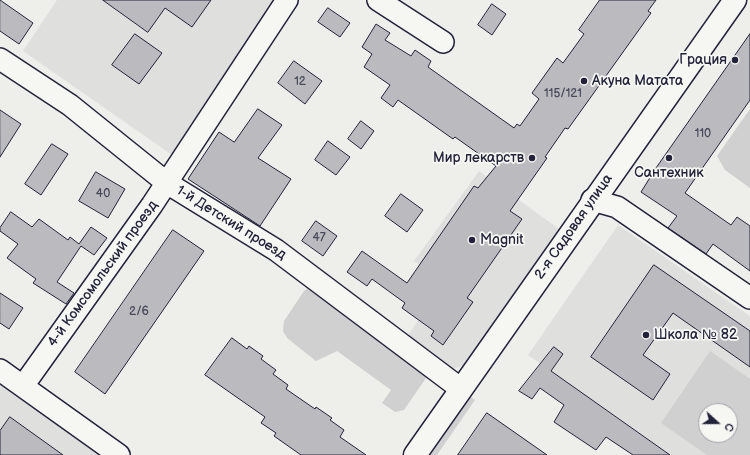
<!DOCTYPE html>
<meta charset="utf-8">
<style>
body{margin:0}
#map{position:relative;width:750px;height:455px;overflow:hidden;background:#eeeeeb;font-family:"Balsamiq Sans",sans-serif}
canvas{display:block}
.north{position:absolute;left:698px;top:403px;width:40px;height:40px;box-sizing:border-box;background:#f6f6f2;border:1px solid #a1a1a9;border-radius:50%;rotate:111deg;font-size:11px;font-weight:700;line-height:16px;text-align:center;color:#22223b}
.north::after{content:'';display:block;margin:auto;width:14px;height:18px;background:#22223b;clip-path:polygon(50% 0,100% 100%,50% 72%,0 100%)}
</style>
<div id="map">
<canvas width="750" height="455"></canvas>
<div class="north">С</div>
</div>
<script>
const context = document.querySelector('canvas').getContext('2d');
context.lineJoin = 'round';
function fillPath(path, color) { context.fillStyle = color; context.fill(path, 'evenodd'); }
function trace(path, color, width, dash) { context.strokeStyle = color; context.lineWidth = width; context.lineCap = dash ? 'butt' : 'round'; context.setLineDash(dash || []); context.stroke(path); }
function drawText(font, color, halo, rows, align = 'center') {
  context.font = font + ' "Balsamiq Sans",sans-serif'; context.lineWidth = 3.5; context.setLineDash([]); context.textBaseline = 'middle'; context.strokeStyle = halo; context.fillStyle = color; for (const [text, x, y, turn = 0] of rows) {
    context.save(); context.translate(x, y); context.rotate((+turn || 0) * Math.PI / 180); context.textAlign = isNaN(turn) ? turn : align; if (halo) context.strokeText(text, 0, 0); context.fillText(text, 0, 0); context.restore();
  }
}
fillPath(new Path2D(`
 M57,0H275L172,155L23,51Z
 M479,171L559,229L462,366L453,369L442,364L407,337L443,282L414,261Z
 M618,225L750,316V455H670L528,355ZM706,411H730V435H706Z
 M0,384L100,455H0Z`), '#dfdfde');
fillPath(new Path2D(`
 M750,109V188L725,170L717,156Z
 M310,286L425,371L426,378L404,410L395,412L382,403L391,390L337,351L316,361L287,338L283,331L284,321L304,291Z
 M710,351L750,379V455H707L661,423ZM706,411H730V435H706Z
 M469,396L475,400L437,455H424Z`), '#d0d0d1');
const building = new Path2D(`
 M0,0L33,23L19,44L0,31Z
 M103,0H211L192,27L165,8L148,32Z
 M600,0H656L648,11L651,13L568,129L565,128L545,157L547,158L510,211L522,219L467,298L473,302L443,345L431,336L434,331L402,308L405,303L372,279L367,286L347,272L362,251L407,283L474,186L478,188L496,166L455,137L453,139L398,100L393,107L381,98L390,85L364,67L372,54L362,47L376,24L390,33L385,40L411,56L415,50L431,61L428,67L514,128L517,124L520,126L539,99L532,93L557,58L563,63L584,34L579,30Z
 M492,4L506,14L492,35L478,25Z
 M328,8L350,23L340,37L318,22Z
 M135,34L162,53L139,84L112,65Z
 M750,34V100L685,193L731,225L737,217L750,226V271L713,244L706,254L668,228L677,216L641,192L656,168Z
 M294,61L322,81L305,104L278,83Z
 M258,109L282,125L258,158L291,179L260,226L188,179L219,132L234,142Z
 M0,110L21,124L0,157Z
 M361,121L374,131L361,149L348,139Z
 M328,141L350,157L336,175L315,160Z
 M52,144L68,154L41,195L25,184Z
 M96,172L125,189L108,218L79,201Z
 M401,194L423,210L407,232L385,216Z
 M11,212L32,227L39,219L68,240L70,237L79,244L91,227L107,238L94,255L81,246L57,282L74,293L66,304L33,283L36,279L7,258L18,244L0,231V228Z
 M316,221L337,236L323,256L302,241Z
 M173,230L204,251L105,394L75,372Z
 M654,265L750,331V367L673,313L643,355L670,374L653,400L591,357Z
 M0,293L23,308L9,329L0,323Z
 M232,338L247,349L249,346L263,356L261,359L276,370L273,374L288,385L286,389L315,409L316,407L332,418L330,420L344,430L340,437L366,455H301L274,436L276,433L261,423L265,417L205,375Z
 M554,347L563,354L551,371L670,455H633L606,437L596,450L554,422L564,405L540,388L532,399L519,391Z
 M487,413L547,455H458Z
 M10,417L63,455H0V431Z`);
fillPath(building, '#bbbbbf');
trace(building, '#22223b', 1);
const minor = new Path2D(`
 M378,0L443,42
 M0,59L70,105L167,183L276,250L461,389
 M592,200L617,207L750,298
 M0,370L119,455
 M23,386L152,205L287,0`);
const tertiary = new Path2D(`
 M415,455L735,0`);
trace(minor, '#22223b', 24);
trace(tertiary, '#22223b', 25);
trace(minor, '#f6f6f2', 21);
trace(tertiary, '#f6f6f2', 22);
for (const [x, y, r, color] of [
 [735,60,4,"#22223b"],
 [584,81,4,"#22223b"],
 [532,158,4,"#22223b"],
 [669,158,4,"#22223b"],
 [472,240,4,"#22223b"],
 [646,335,4,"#22223b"]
]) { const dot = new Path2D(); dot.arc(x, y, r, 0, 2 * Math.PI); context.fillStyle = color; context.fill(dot); trace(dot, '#f6f6f2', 1.5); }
drawText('12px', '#48485c', null, [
 ["12",300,82],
 ["115/121",563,94],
 ["110",703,134],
 ["40",103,194],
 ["47",319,238],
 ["2/6",139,312]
]);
drawText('14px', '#22223b', '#f6f6f2', [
 ["Грация",727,60,"right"],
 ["Акуна Матата",592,81],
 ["Мир лекарств",524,158,"right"],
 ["Сантехник",669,173,"center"],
 ["Magnit",480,240],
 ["Школа № 82",654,335]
], 'left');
drawText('14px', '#22223b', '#f6f6f2', [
 ["1-й Детский проезд",231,223,32],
 ["2-я Садовая улица",574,227,-55],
 ["4-й Комсомольский проезд",103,274,-54]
]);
</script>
